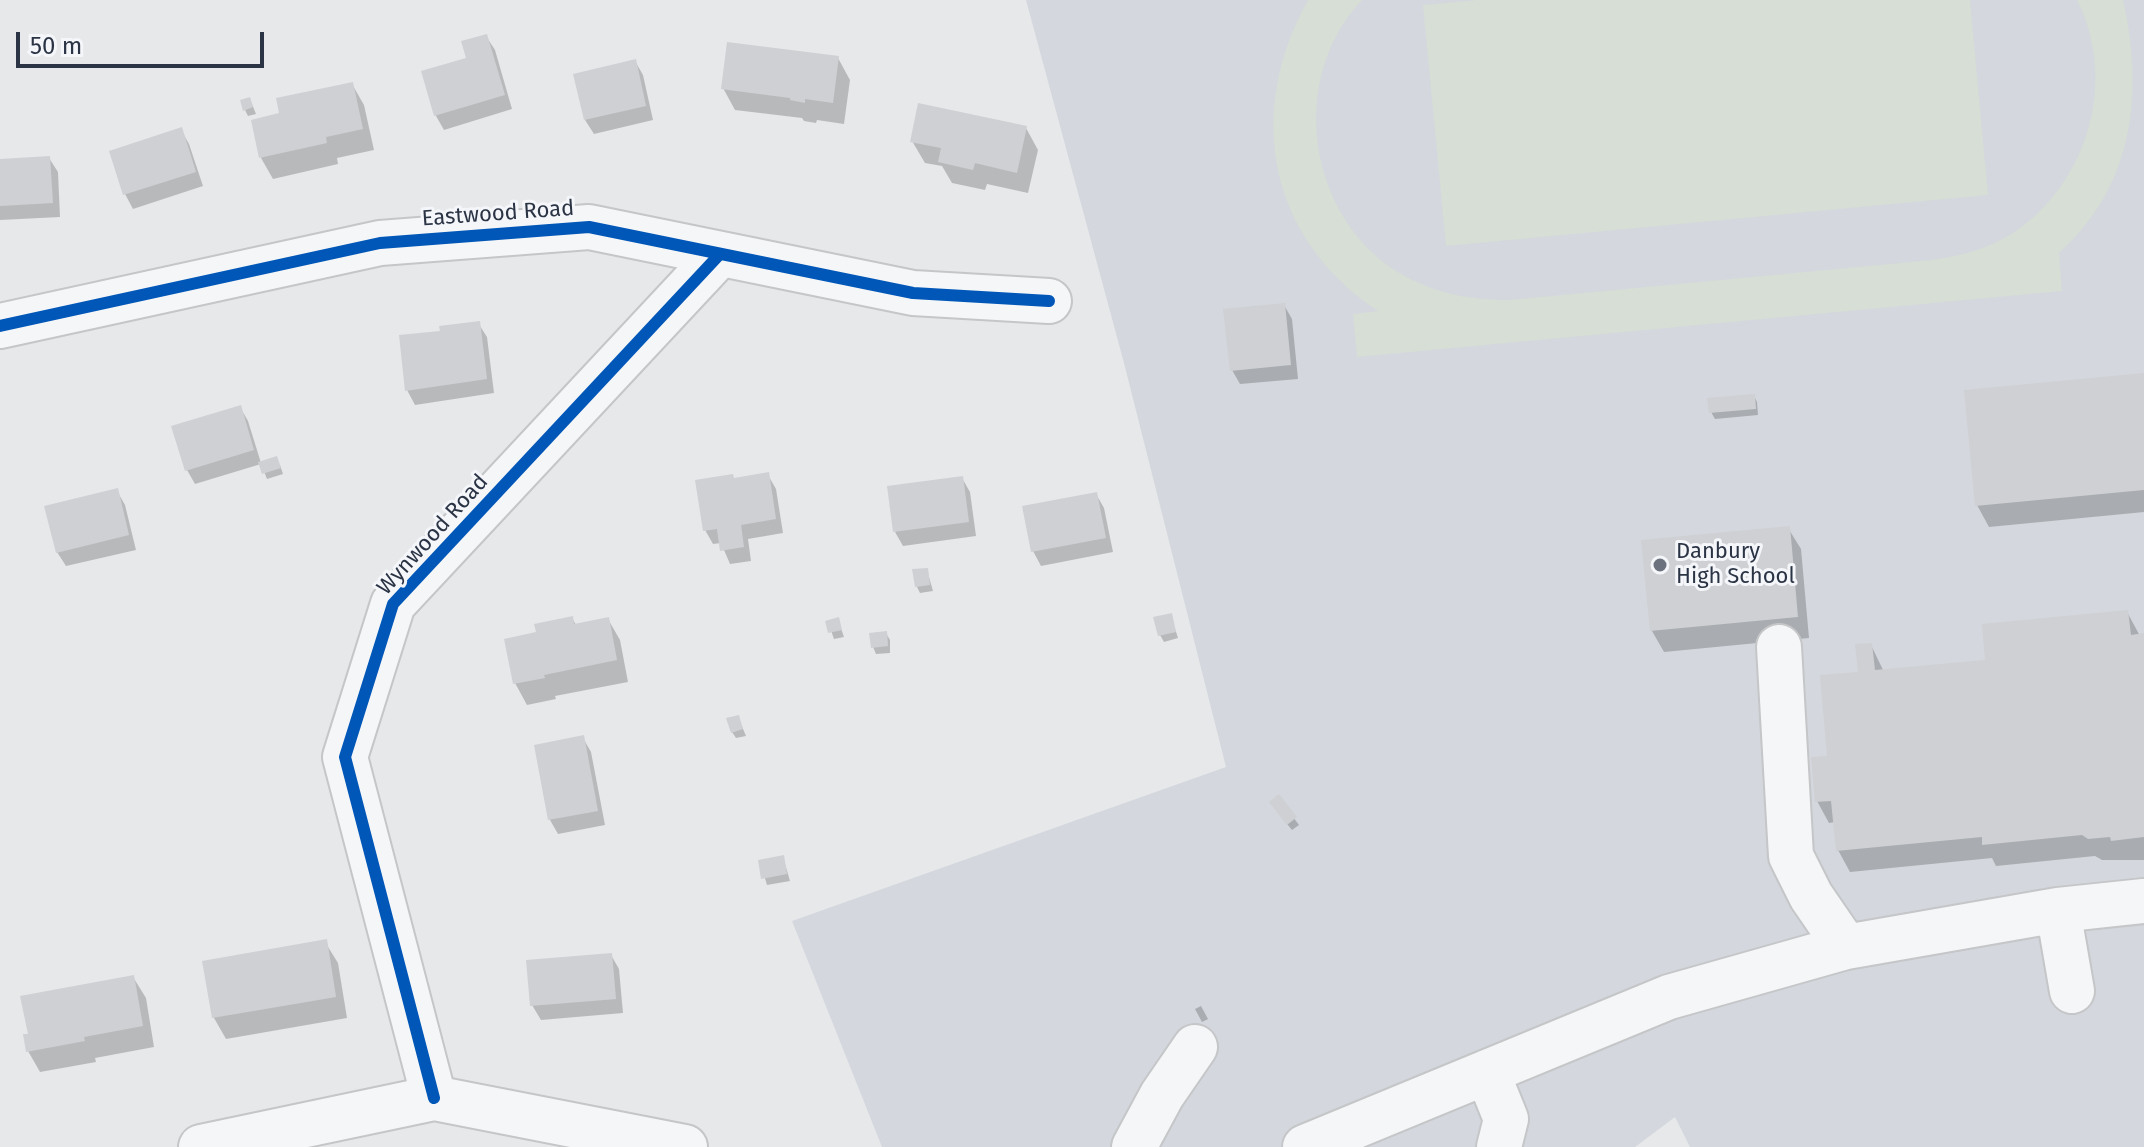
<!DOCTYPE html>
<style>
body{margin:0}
#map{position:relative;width:2144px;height:1147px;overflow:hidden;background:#e6e8ea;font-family:"Fira Sans",sans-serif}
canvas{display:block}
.scale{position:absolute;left:16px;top:32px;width:248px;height:36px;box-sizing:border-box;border:4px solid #2b3445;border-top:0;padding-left:10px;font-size:24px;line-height:28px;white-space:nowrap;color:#2b3445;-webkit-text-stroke:6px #f4f6f9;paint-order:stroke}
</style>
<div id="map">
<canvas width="2144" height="1147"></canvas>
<div class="scale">50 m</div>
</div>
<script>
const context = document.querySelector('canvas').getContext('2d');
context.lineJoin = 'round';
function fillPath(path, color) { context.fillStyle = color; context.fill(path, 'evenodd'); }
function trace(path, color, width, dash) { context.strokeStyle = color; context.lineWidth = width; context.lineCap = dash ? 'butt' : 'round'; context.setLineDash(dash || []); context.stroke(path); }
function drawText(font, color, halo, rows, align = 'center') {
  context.font = font + ' "Fira Sans",sans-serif'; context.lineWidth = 6; context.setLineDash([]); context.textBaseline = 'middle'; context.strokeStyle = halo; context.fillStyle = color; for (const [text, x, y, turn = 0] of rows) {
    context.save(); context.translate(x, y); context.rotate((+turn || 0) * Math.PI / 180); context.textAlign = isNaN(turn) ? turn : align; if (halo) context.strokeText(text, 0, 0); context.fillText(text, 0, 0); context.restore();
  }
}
fillPath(new Path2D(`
 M1026,0H2144V1147H1690L1675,1117L1635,1147H882L792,921L1226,767L1124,363Z`), '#d4d7dd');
fillPath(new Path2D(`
 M1308,0H1362C1286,80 1308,221 1403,275C1437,294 1471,300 1509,300L1932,260C1960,256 1988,249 2013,233C2088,183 2118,81 2077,0H2123C2144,94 2134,186 2059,253L2062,291L1357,357L1353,314L1378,311C1268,238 1245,113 1308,0Z
 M1477,0H1970L1988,195L1446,246L1423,5Z`), '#d6ded6');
fillPath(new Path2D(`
 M486,36L495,50L512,109L444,130L436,116L423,73L469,59Z
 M838,58L850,80L844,124L817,120L816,123L804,121L802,118L735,110L723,88Z
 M635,61L643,75L653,120L594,134L585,120Z
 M352,84L364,105L374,150L337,158L338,164L273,179L261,158L282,115Z
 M250,99L256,114L248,116L245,110Z
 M1026,128L1038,150L1028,193L987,184L985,190L952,183L942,166L925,163L912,141Z
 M181,130L189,144L203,186L133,209L125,194L111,152Z
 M49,158L58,172L60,217L0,220V161Z
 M1284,305L1292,319L1298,379L1240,384L1232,370Z
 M478,323L487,337L494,393L415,405L407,390L442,332Z
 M2144,375V512L1989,527L1977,505Z
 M1754,396L1757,402L1758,415L1715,419L1711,412Z
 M240,407L248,421L261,463L280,465L283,474L267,479L261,464L195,484L187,470Z
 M768,475L776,489L783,533L748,539L751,561L730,564L721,543L713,544L705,530L734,480Z
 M962,478L970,492L976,536L903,546L895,532Z
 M117,491L125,505L136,550L66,566L57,552Z
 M1096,494L1104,508L1113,552L1041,566L1033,551Z
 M1788,528L1801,549L1809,638L1664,652L1652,631L1643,542Z
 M927,570L933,591L920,593L917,587Z
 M2127,612L2140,636L2144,635V860H2102L2095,856L1996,866L1992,858L1850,872L1838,850L1835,822L1829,823L1817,801L1829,757L1871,645L1884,672L1988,662Z
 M1171,616L1178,638L1164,642L1160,635Z
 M572,618L576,625L608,619L620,640L628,682L555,696L556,699L527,705L515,683L538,634Z
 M838,620L844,637L834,639L828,622Z
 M886,633L890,640V653L876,654L873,647Z
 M738,717L746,736L736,738L732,732Z
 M583,738L591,752L605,825L558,834L550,820L536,746Z
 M1278,797L1299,825L1292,830L1275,809Z
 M783,857L790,881L767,885L760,862Z
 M325,942L338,963L347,1018L226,1039L214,1018L204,963Z
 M611,955L619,969L623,1013L541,1020L532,1005Z
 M133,977L146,998L154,1047L95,1058L96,1062L40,1072L28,1051Z
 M1201,1006L1208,1019L1202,1022L1195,1009Z`), '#0003');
fillPath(new Path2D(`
 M487,34L505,95L434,116L421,71L466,58L461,41Z
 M727,42L839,56L833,103L805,99V103L790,100V98L721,89Z
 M636,59L646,106L584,120L573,74Z
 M353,82L363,129L326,137L327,143L259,158L251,120L279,113L276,98Z
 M250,97L253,107L243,111L240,100Z
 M918,103L1027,126L1017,173L975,163L973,170L938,162L941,148L910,142Z
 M182,127L196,172L123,195L109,151Z
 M50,156L53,203L0,206V159Z
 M1285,303L1291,365L1230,371L1223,309Z
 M480,321L487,379L405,391L399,335L440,331L439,326Z
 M2144,373V490L1975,506L1964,390Z
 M1755,394L1756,409L1709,413L1707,398Z
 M241,405L254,450L185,471L171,426Z
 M277,456L281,468L262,474L258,462Z
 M769,472L776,519L741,525L744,547L720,551L717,529L703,531L695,480L733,474L734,478Z
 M963,476L969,522L893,532L887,486Z
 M118,488L129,535L56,553L44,506Z
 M1097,492L1106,538L1031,552L1022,506Z
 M1790,526L1798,617L1650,631L1641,540Z
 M928,568L930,585L915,587L912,569Z
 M2128,610L2131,635L2144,633V837L2111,841L2110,837L2088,839L2082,835L1982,845V837L1836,851L1831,801L1815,802L1811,757L1827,756L1820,675L1858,672L1855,644L1872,643L1875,670L1985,660L1982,624Z
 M1172,613L1176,632L1158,636L1153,617Z
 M573,616L574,624L609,617L617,660L544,675L545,678L513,684L504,639L536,632L534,624Z
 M839,617L842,630L828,633L825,621Z
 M887,631L888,646L871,648L869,633Z
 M739,715L743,729L731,733L726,718Z
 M584,735L598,811L548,820L534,745Z
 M1279,794L1297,817L1287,825L1269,802Z
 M784,855L787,874L761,879L758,860Z
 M327,939L336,997L212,1018L202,961Z
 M612,953L616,999L530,1006L526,960Z
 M134,975L143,1026L84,1037L85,1041L26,1052L23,1034H28L20,996Z`), '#ced0d3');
const minor = new Path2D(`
 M0,326L380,243L589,227L913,293L1049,301
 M1779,647L1791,856L1811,896L1846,947
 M2058,910L2072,991
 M1487,1072L1506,1119L1499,1147
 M434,1098L345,757L393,604L719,255
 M201,1147L434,1098L685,1147
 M1134,1147L1162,1095L1195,1047
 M1305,1147L1669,997L1846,947L2058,910L2144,901`);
trace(minor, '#c4c6c8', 48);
trace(minor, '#f5f6f7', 44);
trace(new Path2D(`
 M0,326L380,243L589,227L913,293L1049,301
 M434,1098L345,757L393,604L719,255`), '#0057b8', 12);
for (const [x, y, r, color] of [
 [1660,565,8,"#6c737f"]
]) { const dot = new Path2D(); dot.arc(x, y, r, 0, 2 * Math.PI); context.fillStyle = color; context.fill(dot); trace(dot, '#f4f6f9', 3); }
drawText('22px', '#2b3445', '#f4f6f9', [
 ["Eastwood Road",498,214,-4],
 ["Wynwood Road",433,535,-48]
]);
drawText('22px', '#2b3445', '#f4f6f9', [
 ["Danbury",1676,552],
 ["High School",1676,577]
], 'left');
</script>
